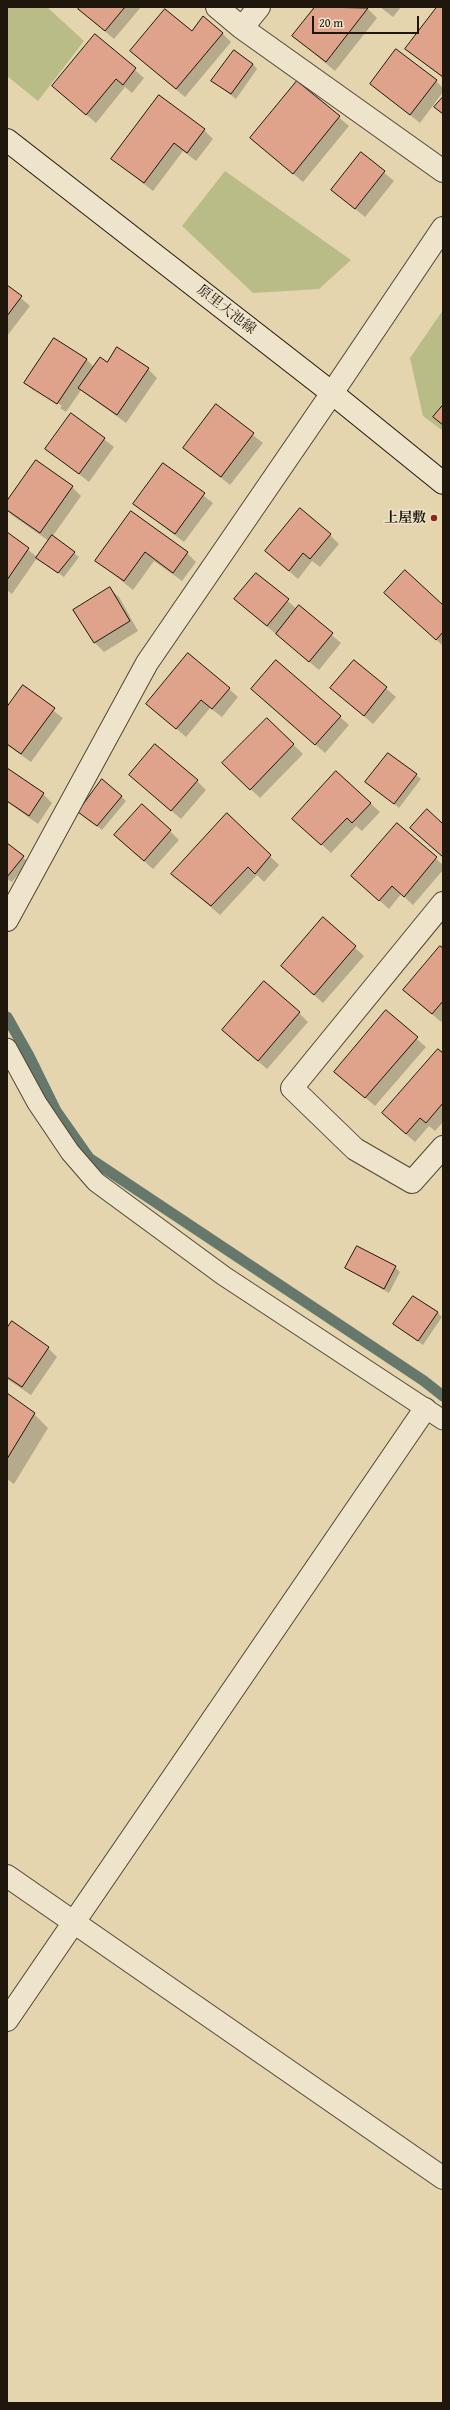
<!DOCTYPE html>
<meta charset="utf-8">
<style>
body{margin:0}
#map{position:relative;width:450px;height:2410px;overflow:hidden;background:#e4d5af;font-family:"Gentium Book Plus",serif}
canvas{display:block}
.frame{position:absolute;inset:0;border:8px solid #20170c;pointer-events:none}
.scale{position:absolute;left:312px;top:16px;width:107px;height:18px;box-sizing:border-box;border:2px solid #20170c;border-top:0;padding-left:5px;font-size:12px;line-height:14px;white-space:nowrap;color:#20170c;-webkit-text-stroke:3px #ede4cb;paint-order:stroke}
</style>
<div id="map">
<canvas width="450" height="2410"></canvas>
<div class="frame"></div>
<div class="scale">20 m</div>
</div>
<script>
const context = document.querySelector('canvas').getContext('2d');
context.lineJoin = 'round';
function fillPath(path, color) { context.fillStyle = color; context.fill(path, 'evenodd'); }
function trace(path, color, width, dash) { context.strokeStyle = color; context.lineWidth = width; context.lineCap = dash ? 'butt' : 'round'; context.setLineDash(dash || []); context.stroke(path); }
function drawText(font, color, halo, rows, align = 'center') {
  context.font = font + ' "Gentium Book Plus","Noto Serif JP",serif'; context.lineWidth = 3; context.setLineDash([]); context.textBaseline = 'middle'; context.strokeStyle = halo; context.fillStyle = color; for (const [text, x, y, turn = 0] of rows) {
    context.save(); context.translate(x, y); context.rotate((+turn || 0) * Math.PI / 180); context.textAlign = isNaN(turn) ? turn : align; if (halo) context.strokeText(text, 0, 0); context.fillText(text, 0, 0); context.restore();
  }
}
fillPath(new Path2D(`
 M7,7H47L84,41L38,101L7,76Z
 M225,171L351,260L319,289L253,293L182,226Z
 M443,310V431L423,416L410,358Z`), '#babc87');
fillPath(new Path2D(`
 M81,7H141L114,39L88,17Z
 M316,7H366L377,18L335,71L293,36Z
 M380,7H401L393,17Z
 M438,7H443V78L407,49Z
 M192,32L222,33L231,42L185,97L131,51Z
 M96,36L144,78L132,93L125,87L96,123L53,86Z
 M253,64L257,69L236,99L213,81Z
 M436,81L443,88V92L420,123L371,84Z
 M297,82L349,126L303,182L251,138Z
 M204,130L213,139L196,161L183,151L153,191L112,159Z
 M361,153L394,181L365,217L332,190Z
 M7,286L30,306L7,336Z
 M86,359L94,367L107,363L148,369L157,378L126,423L81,390L66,412L35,392L26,383ZM34,388L62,406L60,408L34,391Z
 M216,406L263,443L230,485L184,448Z
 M71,414L114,447L89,482L47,449Z
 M163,464L213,503L184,542L134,504Z
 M72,487L81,496L52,537L79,557L64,577L37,558L12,594L7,590V533L37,557L49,541L13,516L7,510V503Z
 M131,513L187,553L196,562L182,581L154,561L133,590L97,561Z
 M330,535L339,544L320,567L312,561L298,579L266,551Z
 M256,574L297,609L299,607L341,643L319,670L245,608Z
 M110,589L119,597L138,631L104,652L95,643L75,610Z
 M394,601L443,606V646Z
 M276,661L349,725L325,753L252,689Z
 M354,661L396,697L373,724L331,688Z
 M23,687L63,718L31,762L7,745V709Z
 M229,689L238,697L222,717L210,708L186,737L148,704Z
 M267,719L303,754L260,798L224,763Z
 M7,769L43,794L52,803L38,824L7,802Z
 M336,772L380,812L362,831L356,826L331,853L302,827Z
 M130,775L197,781L206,790L181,819Z
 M416,775L421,779L399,808L366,782Z
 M121,796L126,801L102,830L84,817Z
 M227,815L279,865L264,882L257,875L220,915L172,874Z
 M397,824L443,865V870L413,905L401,894L389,909L352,876Z
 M170,831L179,840L153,869L124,844Z
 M7,844L28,862L12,882L7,879Z
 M323,918L364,956L323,1003L282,966Z
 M443,949V1020L441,1022L404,990Z
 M386,1012L426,1047L375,1106L335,1072Z
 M299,1013L308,1022L267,1069L232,1039Z
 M443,1054V1122L435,1131L429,1126L415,1142L392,1122Z
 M395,1267L400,1272L389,1293L346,1268Z
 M437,1312L442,1317L423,1345L395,1324Z
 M12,1323L48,1348L57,1357L31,1395L7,1379V1330Z
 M7,1394L34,1414L48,1428L14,1484L7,1479Z`), '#0003');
trace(new Path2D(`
 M7,1017L29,1056L56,1111L89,1158L424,1381L443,1396`), '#66786b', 11);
const building = new Path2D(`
 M80,7H125L105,31L78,9Z
 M315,7L368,8L326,62L292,36Z
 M437,7H443V77L405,49Z
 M165,9L192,31L203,16L223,33L176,89L130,51Z
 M95,34L136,68L123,85L116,79L86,115L52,86Z
 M396,49L437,80L410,115L370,84Z
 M234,50L253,64L231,94L211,81Z
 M297,81L340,116L293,174L250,138Z
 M159,95L205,129L187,153L174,143L144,183L111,159Z
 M443,97V114L434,107Z
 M361,152L385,171L355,209L331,190Z
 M7,285L22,296L7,316Z
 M54,338L87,359L57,404L24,383Z
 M117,347L149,368L117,415L78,388L100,357L107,362Z
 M216,404L254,433L221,477L183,448Z
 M443,405V425L433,417Z
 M71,413L105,438L79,474L45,449Z
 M36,460L73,486L40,533L7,510V501Z
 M163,463L205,493L175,534L133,504Z
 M300,508L331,534L310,559L303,553L289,571L265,551Z
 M131,511L188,552L173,573L145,552L124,581L95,561Z
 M7,532L29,548L7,580Z
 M52,535L75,552L58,573L36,558Z
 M405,570L443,605V632L436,640L384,593Z
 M256,573L289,599L267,626L234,599Z
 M110,587L130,621L94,643L73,610Z
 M299,605L333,633L309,662L276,634Z
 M188,653L230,688L212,709L201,700L176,729L146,704Z
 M276,660L341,716L315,745L251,689Z
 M354,660L387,687L364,716L330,688Z
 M23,685L55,708L21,754L7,744V707Z
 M267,718L294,744L250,790L222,763Z
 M155,744L198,780L171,811L129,775Z
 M388,753L417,774L394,804L365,782Z
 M7,768L44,793L29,816L7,801Z
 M336,771L371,803L352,823L347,818L321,845L292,819Z
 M102,779L122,796L97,826L78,812Z
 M142,804L171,830L144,861L114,835Z
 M427,809L443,824V857L410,828Z
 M227,813L271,855L255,874L248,867L211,906L171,874Z
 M397,823L437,857L404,897L392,886L379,901L351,876Z
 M7,843L24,856L7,877Z
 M323,917L356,946L314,995L281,966Z
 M440,946L443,948V1001L432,1014L403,990Z
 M264,981L300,1012L258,1061L222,1030Z
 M386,1010L418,1037L365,1098L334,1072Z
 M438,1049L443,1053V1103L426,1123L420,1118L406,1134L382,1113Z
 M357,1246L396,1266L384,1289L345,1268Z
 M413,1296L438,1312L418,1341L393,1324Z
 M12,1321L49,1347L22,1387L7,1377V1328Z
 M7,1393L35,1413L7,1459Z`);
fillPath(building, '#dfa38c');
trace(building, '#20170c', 1);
const service = new Path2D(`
 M7,1048L37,1103L70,1152L96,1182L224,1276L443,1420`);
const minor = new Path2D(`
 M217,7L242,28L443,171
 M242,28L259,7
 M443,903L292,1088L355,1149L412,1182L443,1147
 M7,920L147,663L332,393
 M7,1876L443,2178
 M7,2020L425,1409`);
const tertiary = new Path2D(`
 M332,393L443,228`);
const secondary = new Path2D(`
 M7,140L332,393L443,483`);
trace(service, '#514635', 21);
trace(minor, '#514635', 24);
trace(tertiary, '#514635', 24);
trace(secondary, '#20170c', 24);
trace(service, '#ede4cb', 19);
trace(minor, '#ede4cb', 22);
trace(tertiary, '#ede4cb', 22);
trace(secondary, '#ede4cb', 22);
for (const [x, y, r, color] of [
 [434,518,4,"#8f2418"]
]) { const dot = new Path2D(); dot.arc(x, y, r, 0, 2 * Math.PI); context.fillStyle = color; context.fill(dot); trace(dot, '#ede4cb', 1.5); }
drawText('14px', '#20170c', '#ede4cb', [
 ["原里大池線",226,310,38]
]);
drawText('bold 14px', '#20170c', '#ede4cb', [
 ["上屋敷",426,518]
], 'right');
</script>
